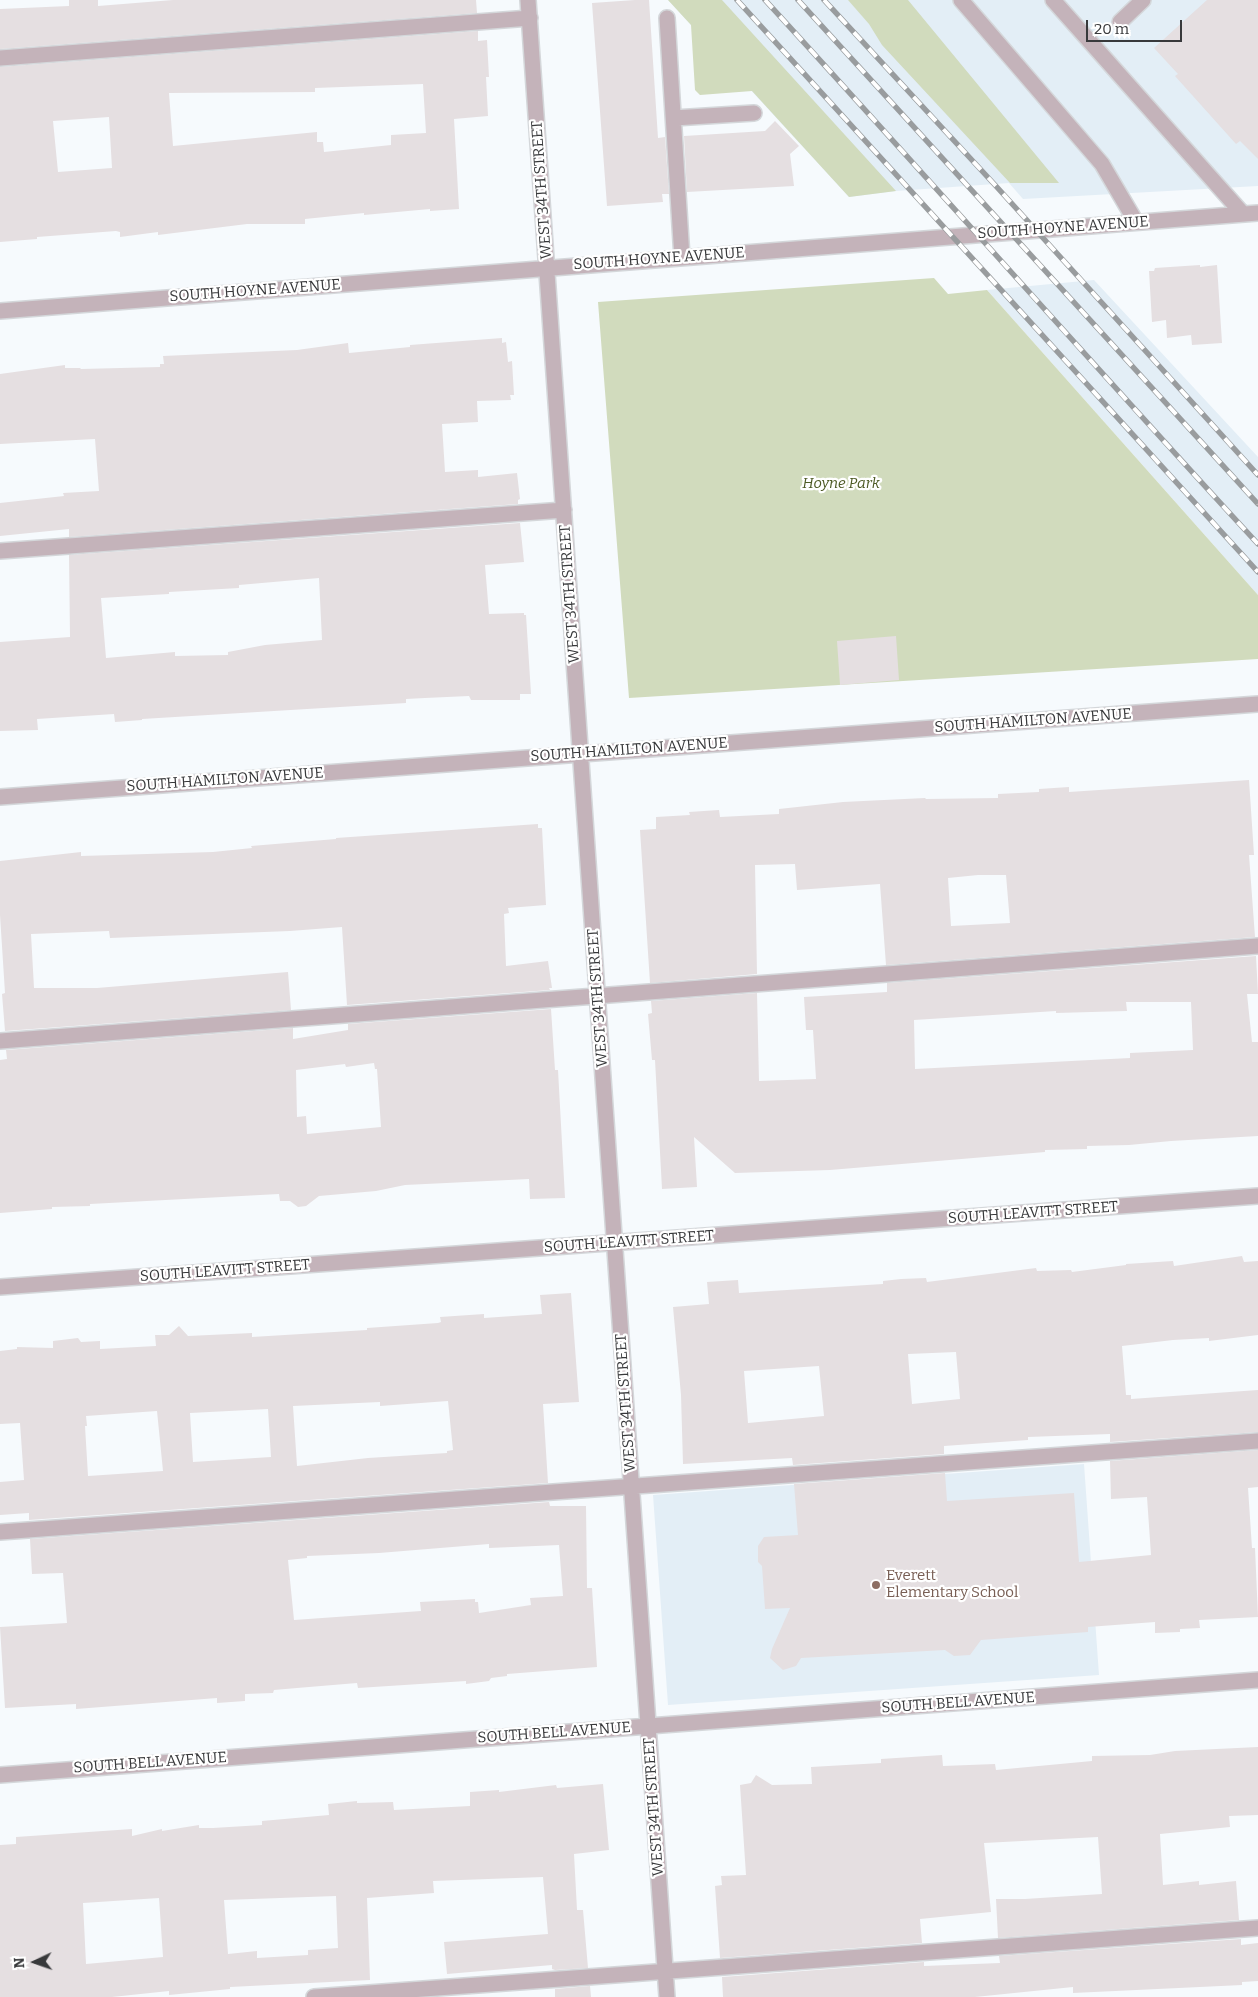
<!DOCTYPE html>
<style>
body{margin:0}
#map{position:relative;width:1258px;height:1997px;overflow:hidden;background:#f6fafd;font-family:Bitter,serif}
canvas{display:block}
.north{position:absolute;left:10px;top:1937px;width:50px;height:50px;-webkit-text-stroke:4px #fff;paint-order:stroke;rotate:267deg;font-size:14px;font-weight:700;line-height:20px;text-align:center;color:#38393b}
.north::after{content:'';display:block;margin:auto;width:18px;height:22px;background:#38393b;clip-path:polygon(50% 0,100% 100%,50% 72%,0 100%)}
.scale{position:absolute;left:1086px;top:20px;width:96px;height:22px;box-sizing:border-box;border:2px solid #38393b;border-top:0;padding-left:6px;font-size:15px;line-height:18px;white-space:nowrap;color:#38393b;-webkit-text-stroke:4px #fff;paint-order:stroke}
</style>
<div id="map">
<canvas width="1258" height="1997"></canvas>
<div class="north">N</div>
<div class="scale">20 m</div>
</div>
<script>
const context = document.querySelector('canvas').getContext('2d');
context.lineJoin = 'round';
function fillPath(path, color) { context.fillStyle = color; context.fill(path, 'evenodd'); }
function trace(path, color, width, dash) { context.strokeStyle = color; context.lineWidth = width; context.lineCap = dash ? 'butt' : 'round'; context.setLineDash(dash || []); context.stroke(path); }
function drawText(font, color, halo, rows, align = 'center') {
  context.font = font + ' Bitter,serif'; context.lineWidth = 4.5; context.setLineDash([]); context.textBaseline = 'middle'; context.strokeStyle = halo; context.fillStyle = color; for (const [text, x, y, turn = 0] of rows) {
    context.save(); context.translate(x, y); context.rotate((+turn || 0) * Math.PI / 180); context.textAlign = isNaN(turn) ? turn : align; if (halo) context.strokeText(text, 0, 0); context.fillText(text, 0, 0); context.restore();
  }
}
fillPath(new Path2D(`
 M668,0H1258V186L1023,199L1009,183L896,191L849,197Z
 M1094,280L1258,457V595L987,290Z
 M1084,1464L1099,1675L668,1705L653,1495Z`), '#e3eef6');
fillPath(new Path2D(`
 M668,0H722L896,191L849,197L752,91L700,95L695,90L691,25Z
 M848,0H908L1059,183H1010L882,45L869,24Z
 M934,278L948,294L987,290L1258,595V659L629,698L598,302Z`), '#d1dbbd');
fillPath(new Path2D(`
 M69,0H98V6L173,0H476L477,13L0,49V9L69,6Z
 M635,0H649L658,138L665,137L669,194H662L663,202L607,206L592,3Z
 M1207,0H1258V159L1240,141L1236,144L1175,76L1178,74L1154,48Z
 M478,31V41L487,40L489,77H486L488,116L454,119L459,209L430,211V209L364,215V213L305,219V224H247L158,235V232L120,237V232L116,231L37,237V239L0,242V67ZM423,84L426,133L391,135V145L324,152L323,142H317V132L173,146L169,93L315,92V88ZM109,117L112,168L58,172L53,121Z
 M775,121L799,146L790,154L794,186L687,192L684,136L765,131Z
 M1200,265V267L1217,265L1222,343L1192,345L1191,335L1167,338L1166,320L1152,322L1149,271H1154L1155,268Z
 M502,338V343L506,342L508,362L512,361L514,395H510L511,400L477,401L478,422L442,424L445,472L478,470V477L517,473L520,499L518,500V504L69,537V529L0,536V503L64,496L63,493L99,491L95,439L0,444V374L65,365V368H80L81,369L160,367V364H164L163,356L297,350L348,343L349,353L410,347V345Z
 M520,523L524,562L485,565L489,614L524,613V615H526L531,694H520V700H471L469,696L425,698L406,699V703L142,719V720L115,722L114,714L37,719L38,730L0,731V642L70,637L69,555ZM319,578L322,640L265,645L228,652V655L175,656V652L106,658L101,598L169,594V592L239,588V585Z
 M896,636L899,680L840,685L837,641Z
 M1249,780L1254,855H1249L1255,937L886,965L880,884L797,890L795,864L755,865L757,974L650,983L640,830L656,829V817L690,815L689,812L719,810L720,817L779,814V809L843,802L925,798L926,799L998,798V794L1039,792V789L1069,787V792ZM978,875H1006L1010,923L951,926L948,878Z
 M538,824V828H542L546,905L508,908L509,913L504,914L506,966L548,961L552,988H549L550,990L347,1005L342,927L290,931L110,938L109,931L31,934L34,988H97L288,972L291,1010L5,1031L2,994L5,993L0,915V861L81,852V856L213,852L252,848L251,846L336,839V838Z
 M1256,956L1258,994H1247L1252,1042H1258V1136L1171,1141L1129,1145L1087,1146V1149L1045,1150V1152L830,1170L735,1173L694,1137L697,1187L662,1189L655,1060H652L648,1014L652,1013L651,1001L757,993L759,1081L816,1079L813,1030H806L804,997L887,992V983ZM1126,1002H1191L1193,1050L1130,1053V1058L915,1069L914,1020L1056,1011V1013L1127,1011Z
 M551,1009L555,1070H558L565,1198L530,1199L529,1179L405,1185L376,1191L319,1196L306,1206L298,1207L290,1201H280L279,1194L90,1204V1206L52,1207V1209L0,1213V1060L7,1059L6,1050L293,1028V1039L348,1030V1024ZM374,1063L375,1069H377L381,1127L307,1134L306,1116L297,1117L296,1070L345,1064L346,1067Z
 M1242,1256L1244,1262L1258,1261V1335L1209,1341V1338L1173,1340L1122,1346L1126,1395H1131V1399L1258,1390V1432L1110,1442V1434L1028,1437V1440L944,1446V1454L793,1465L792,1458L683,1464L681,1395L673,1307L709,1304L707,1282L738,1280L739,1293L883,1284V1281L901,1279L926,1278L927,1282L1036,1268L1037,1271L1071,1270L1072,1272L1126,1265V1264L1173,1261L1174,1266ZM956,1352L960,1399L912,1404L908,1354ZM819,1366L824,1416L748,1423L744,1371Z
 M571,1293L579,1402L543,1404L548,1483L29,1520V1513L0,1515V1482L24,1480L20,1423L0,1424V1351L17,1349V1347L53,1348V1341L78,1338L81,1342L100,1341V1349L156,1346L155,1335H169L179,1326L188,1336L252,1333V1337L367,1330V1328L438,1323L441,1322L440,1317L484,1314V1318L542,1314L540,1295ZM448,1401L453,1450L447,1451V1453L368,1458L297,1466L293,1406L380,1402V1406ZM268,1409L271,1457L193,1462L190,1413ZM157,1411L163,1471L88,1476L85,1426H87L86,1416Z
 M1258,1450V1487L1248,1488L1252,1548H1255L1258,1617L1199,1620L1200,1628L1180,1629V1632L1155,1633V1622L1088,1627V1632L981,1640L970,1655L954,1656L945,1650L801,1658L796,1666L783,1670L770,1658L772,1649L790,1608L765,1609L762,1566L758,1562V1546L764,1537L798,1535L794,1484L945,1473L947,1501L1074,1493L1079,1562L1151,1555L1147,1497L1111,1499L1110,1461Z
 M549,1502L550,1506H586L587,1588H592L597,1667L507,1674V1676L491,1678L489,1681L466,1684V1681L358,1688L357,1683L297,1688L274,1690L273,1693L245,1694V1701L217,1703V1698L76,1709V1704L5,1708L0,1627L67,1623L63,1573L32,1574L30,1539ZM489,1544V1548L559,1545L563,1596L530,1598L531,1605L479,1613L478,1602H475V1599L420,1602L421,1611L294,1620L288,1560L307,1558V1556L379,1553Z
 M1258,1747V1815L1229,1816L1230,1827L1160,1834L1163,1885L1199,1881V1885L1236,1881L1239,1920L998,1938L996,1899H1025L1102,1894L1098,1837L984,1843L991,1912L920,1919L922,1943L720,1958L715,1886L722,1885L721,1876L746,1875L740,1785L751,1783L756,1775L772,1785L812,1784L811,1767L881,1763V1759L942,1755L943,1766L995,1764L996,1770L1092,1761V1756L1150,1755L1175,1751Z
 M603,1784L609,1850L574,1854L577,1910H583L588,1968L555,1970L552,1969V1965L447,1974L444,1942L548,1934L543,1877L433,1881L434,1893L367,1898L370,1980L230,1987V1989L169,1995V1991L112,1997H0V1845L16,1844V1837L132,1829V1836L162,1829V1831L199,1825V1828H213L262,1825V1821L329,1815L328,1804L357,1801V1803L393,1802L394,1810L470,1806V1792L499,1790V1792L556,1785L557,1788ZM336,1896L338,1948L308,1950V1955L257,1958V1951L228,1954L224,1900ZM159,1898L163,1957L86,1964L83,1903Z
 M1241,1939V1945L1258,1943V1981L1242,1982V1985L1073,1993V1987L975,1997H723L722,1977L924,1962V1966L1000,1963L999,1956Z
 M590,1986L591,1997H555V1989Z`), '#e5dfe1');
const minor = new Path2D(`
 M528,0L667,1997
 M961,0L1102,164L1136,222
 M1053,0L1243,214
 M667,18L682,258
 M1120,22L1143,0
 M0,58L530,18
 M674,118L754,113
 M0,311L1258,213
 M0,551L564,510
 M0,797L1258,704
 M0,1041L1258,946
 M0,1287L1258,1196
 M0,1532L1258,1441
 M0,1775L1258,1680
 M314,1997L1258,1928`);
trace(minor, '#d4d7da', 18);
trace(minor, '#c4b3ba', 15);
const rail = new Path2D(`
 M737,0L1258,572
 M765,0C930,180 1092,364 1258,544
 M798,0L1258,504
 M824,0L995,185L1258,475`);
trace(rail, '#999c9e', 5.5);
trace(rail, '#fff', 4, [11]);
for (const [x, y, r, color] of [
 [876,1585,5,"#8d6e63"]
]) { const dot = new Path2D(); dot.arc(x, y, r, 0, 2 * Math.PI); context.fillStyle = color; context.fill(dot); trace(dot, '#fff', 2); }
drawText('15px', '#38393b', '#fff', [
 ["WEST 34TH STREET",542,190,-94],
 ["SOUTH HOYNE AVENUE",1063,228,-4],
 ["SOUTH HOYNE AVENUE",659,259,-4],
 ["SOUTH HOYNE AVENUE",255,291,-4],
 ["WEST 34TH STREET",570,594,-94],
 ["SOUTH HAMILTON AVENUE",1033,721,-4],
 ["SOUTH HAMILTON AVENUE",629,750,-4],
 ["SOUTH HAMILTON AVENUE",225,780,-4],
 ["WEST 34TH STREET",598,998,-94],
 ["SOUTH LEAVITT STREET",1033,1213,-4],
 ["SOUTH LEAVITT STREET",629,1242,-4],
 ["SOUTH LEAVITT STREET",225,1271,-4],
 ["WEST 34TH STREET",626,1403,-94],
 ["SOUTH BELL AVENUE",958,1703,-4],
 ["SOUTH BELL AVENUE",554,1733,-4],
 ["SOUTH BELL AVENUE",150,1763,-4],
 ["WEST 34TH STREET",654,1807,-94]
]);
drawText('italic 15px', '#4d5a25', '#fff', [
 ["Hoyne Park",841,484]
]);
drawText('15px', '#785e54', '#fff', [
 ["Everett",886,1576],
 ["Elementary School",886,1593]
], 'left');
</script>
